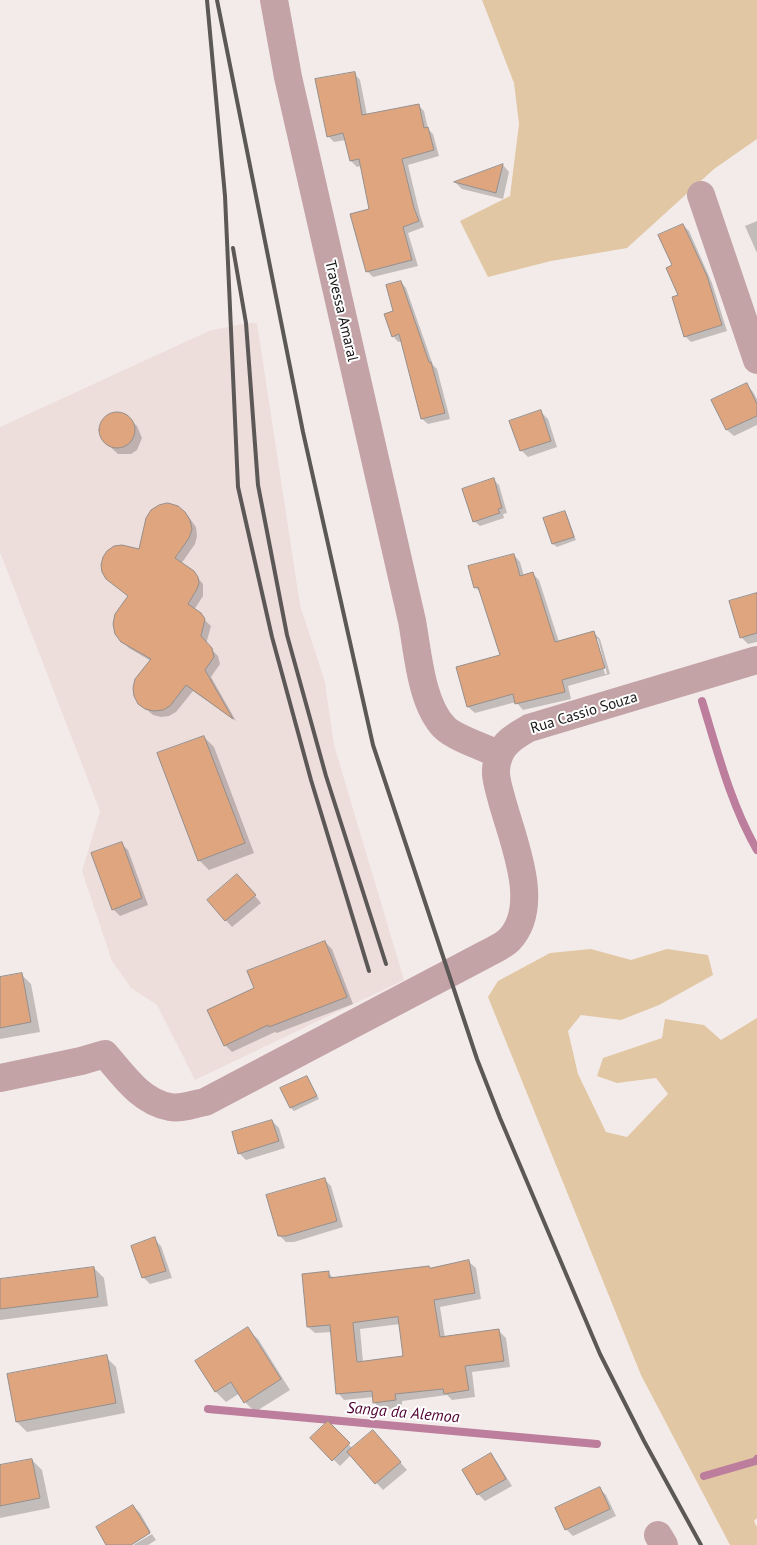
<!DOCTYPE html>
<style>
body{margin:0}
canvas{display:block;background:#f3ebea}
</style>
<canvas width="757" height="1545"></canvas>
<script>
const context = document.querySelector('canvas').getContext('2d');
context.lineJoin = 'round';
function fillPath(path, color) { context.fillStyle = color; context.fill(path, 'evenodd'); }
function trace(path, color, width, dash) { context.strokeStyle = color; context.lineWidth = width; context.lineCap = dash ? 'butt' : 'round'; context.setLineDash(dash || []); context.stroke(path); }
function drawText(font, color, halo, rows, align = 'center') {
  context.font = font + ' "PT Sans",sans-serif'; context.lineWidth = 4; context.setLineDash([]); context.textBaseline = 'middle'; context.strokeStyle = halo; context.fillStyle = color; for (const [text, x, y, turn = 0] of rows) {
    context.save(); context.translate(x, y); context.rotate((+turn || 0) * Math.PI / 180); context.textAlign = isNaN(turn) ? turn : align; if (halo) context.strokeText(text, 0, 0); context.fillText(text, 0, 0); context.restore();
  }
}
fillPath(new Path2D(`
 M246,323H257L300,605L325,682L334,745L404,980L195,1080L157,1005L131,988L112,961L82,871L100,811L0,552V427L209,331Z`), '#eededb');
fillPath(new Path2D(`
 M482,0H757V139L714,169L627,248L551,261L488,277L460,221L510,196L519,124L514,83Z
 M591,949L631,960L667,949L708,955L713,975L659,1005L621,1020L581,1015L568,1031L578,1074L606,1132L627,1137L668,1094L656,1078L617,1083L597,1076L603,1058L662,1038L665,1019L704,1025L721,1040L757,1018V1518L754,1521L757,1527V1545H730L641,1375L488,997L498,981L550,953Z`), '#e1c7a4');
fillPath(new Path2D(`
 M354,73L360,80L367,115L418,105L424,111L428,129L433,134L439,156L408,165L420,215L424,227L408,233L418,266L373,277L367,271L371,210L361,166L357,167L351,161L346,140L334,142L328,136Z
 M503,165L509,172L503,199L462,189L456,183Z
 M757,221V253L745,226Z
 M683,225L689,231L712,283L727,331L691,342L685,336L673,266Z
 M401,282L406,288L433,365L437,369L450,419L428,424L422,419L402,341L398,342L393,336L394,312Z
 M747,385L753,392L757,399V425L734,436L727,430Z
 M541,412L548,419L557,447L528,457L521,450Z
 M112,414L125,415L137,426L142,438L137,450L131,454H118L105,442L101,436L100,429L102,422L107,417Z
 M494,480L499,485L507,513L503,514L504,518L480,526L474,521Z
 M185,512L196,527L197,536L195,544L181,564L193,572L203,584V596L194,610L211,626L206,644L218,656L220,664L211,677L236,721L193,691L176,712L169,716L161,717L153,715L139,703L151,661L129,648L122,641L129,596L107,579Z
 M564,512L567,515L576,540L557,547L553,544L545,519Z
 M514,555L520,562L524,576L533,574L539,580L559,642L594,633L600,639L610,674L568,686L571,699L523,710L516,702L475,713L468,707L501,656L482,594L475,587ZM595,639H598L607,674H605Z
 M757,594V642L748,644L741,637Z
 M204,737L214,747L254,853L209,870L199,860Z
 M121,843L128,850L148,905L120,916L113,909Z
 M244,883L261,903L232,927L209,901Z
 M325,942L332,949L353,1004L277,1033L275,1032L232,1052L225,1045L256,989Z
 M21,974L31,984L40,1032L0,1039V978Z
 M307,1077L319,1099L294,1111L291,1108Z
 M272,1121L279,1128L285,1148L246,1160L239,1153Z
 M324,1179L331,1186L343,1227L294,1242H286L279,1235Z
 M154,1239L161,1246L172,1278L150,1284L143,1277Z
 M469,1262L476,1268L481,1299L440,1307L445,1338L499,1331L506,1338L510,1367L472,1372L475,1397L452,1400L447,1395L402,1401V1407L381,1410L375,1403L374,1397L344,1400L338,1393L332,1332L315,1333L308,1327L328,1272L334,1279L430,1269ZM400,1324L404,1357L363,1362L360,1329Z
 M94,1268L104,1278L108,1306L0,1320V1280Z
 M247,1329L258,1339L290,1390L255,1412L245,1402L240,1393L226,1402L216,1392L197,1361Z
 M106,1357L116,1367L125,1413L27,1432L17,1422Z
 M328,1423L353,1449L379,1438L407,1470L383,1490L351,1455L340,1466L312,1438Z
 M491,1455L497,1462L512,1486L485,1501L478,1494L464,1470Z
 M32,1460L42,1470L50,1508L0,1518V1466Z
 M600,1489L606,1495L616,1516L573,1536L566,1529Z
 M133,1506L140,1513L151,1532L128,1545H108Z
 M152,1534L156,1540L148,1545H133Z`), '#0003');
trace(new Path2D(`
 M702,701C717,750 731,805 757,850
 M208,1409L597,1444
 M704,1476L756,1461L757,1459`), '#bc7e9c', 8);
const building = new Path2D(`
 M355,72L362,115L419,104L424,128L428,127L434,150L402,159L414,208L419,221L403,227L412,260L366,272L350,214L369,209L359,159L350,161L343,133L327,137L315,79Z
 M503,164L496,193L454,182Z
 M683,224L707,276L722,325L684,337L672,297L678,295L666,268L672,265L658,235Z
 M401,281L429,362H431L445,413L421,419L399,334L392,337L384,314L393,311L386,285Z
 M747,383L757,404V416L726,430L711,400Z
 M541,410L551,441L520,451L509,421Z
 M99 430a18 18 0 1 1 36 0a18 18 0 1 1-36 0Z
 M494,478L502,508L498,509L500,513L473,522L462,489Z
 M168,503L178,506L185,512L190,520L192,529L189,538L175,558L194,571L198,577L199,583L197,589L188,604L201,613L205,619L201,636L212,648L214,657L205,670L233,719L186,685L170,706L163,710L154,711L145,709L138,704L134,696L133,688L135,679L151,659L121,642L115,634L113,624L115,614L128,596L106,579L102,572L101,565L103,557L107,551L114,546L122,545L139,549L146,518L151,510L159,505Z
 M565,511L574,537L552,544L543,518Z
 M514,554L520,576L533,572L555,642L594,631L605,668L562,680L565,692L515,704L513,694L467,707L456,667L500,655L478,587L474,588L468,566Z
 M757,593V633L740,638L729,601Z
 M204,736L245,843L198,861L157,753Z
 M122,842L142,898L112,910L91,853Z
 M237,874L256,895L225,921L207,900Z
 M325,941L347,997L269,1027L268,1025L224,1046L207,1010L254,988L247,971Z
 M22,973L31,1022L0,1028V977Z
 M307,1076L317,1096L290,1108L280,1088Z
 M272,1120L279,1141L238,1154L232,1132Z
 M325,1178L337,1221L286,1236H278L266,1195Z
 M155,1237L166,1271L142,1278L131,1246Z
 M469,1260L475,1293L434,1300L440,1337L499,1329L504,1361L465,1366L469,1390L444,1394L443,1389L395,1394L396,1400L373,1403L372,1391L336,1394L330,1325L307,1327L302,1274L329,1271V1278L429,1266L430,1268ZM398,1317L403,1356L357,1362L353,1323Z
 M94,1267L98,1297L0,1309V1279Z
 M248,1327L281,1379L244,1403L231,1382L215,1392L195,1361Z
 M107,1355L116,1403L16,1422L7,1374Z
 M328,1421L350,1443L332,1461L310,1438Z
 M373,1430L401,1462L375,1484L347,1452Z
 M491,1453L506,1479L477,1495L462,1470Z
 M32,1459L40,1498L0,1506V1465Z
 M600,1487L610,1509L565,1530L555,1508Z
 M133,1505L150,1533L131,1545H106L96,1527Z`);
fillPath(building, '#dfa57f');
trace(building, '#958f8c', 1);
trace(new Path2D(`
 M274,0L288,77L412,621C418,653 421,703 444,727C453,737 485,748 499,754
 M701,195L757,360
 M0,1078L81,1061L105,1054C123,1075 141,1102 170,1107C181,1109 194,1104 205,1102L486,954C493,950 503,946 509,940C543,905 511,837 501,797C497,782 493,771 499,756C504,742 517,735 529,728L757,660
 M658,1535L664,1545`), '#c4a3a7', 28);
trace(new Path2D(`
 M207,0L225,196L238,487L272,637L311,780L369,971
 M217,0L303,432L373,745L477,1059L500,1118L600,1354L644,1441L701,1545
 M233,248L246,323L258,485L287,635L326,776L386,964`), '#5d5858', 4);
drawText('15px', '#181515', '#fff', [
 ["Travessa Amaral",341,311,77],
 ["Rua Cassio Souza",584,713,-17]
]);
drawText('italic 16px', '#500333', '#fff', [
 ["Sanga da Alemoa",403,1413,5]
]);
</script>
